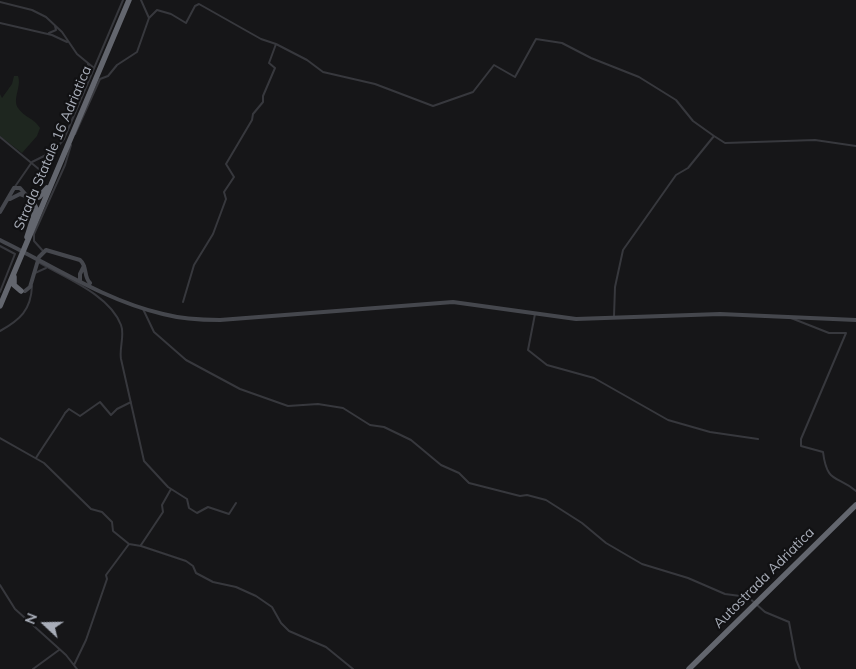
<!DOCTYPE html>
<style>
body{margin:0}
#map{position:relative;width:856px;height:669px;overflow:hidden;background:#161618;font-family:Mulish,sans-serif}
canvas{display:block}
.north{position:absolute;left:20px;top:599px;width:50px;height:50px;-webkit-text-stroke:4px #111113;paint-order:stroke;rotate:291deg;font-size:14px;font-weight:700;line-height:20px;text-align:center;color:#a8adb8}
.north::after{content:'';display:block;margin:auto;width:18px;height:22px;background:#a8adb8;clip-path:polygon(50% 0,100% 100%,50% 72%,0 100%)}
</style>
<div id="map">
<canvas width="856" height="669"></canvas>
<div class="north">N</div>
</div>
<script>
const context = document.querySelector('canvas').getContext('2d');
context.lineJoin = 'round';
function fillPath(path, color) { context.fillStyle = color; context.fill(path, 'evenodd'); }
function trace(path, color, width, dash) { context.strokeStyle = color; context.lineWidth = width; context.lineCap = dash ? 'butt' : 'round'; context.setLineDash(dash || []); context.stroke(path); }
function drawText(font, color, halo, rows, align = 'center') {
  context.font = font + ' Mulish,sans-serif'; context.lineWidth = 4.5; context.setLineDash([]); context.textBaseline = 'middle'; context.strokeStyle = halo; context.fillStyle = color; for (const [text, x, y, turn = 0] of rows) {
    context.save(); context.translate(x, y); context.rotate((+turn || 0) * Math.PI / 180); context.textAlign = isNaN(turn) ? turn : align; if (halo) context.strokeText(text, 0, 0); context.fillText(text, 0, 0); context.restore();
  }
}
fillPath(new Path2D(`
 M14,76H18C22,86 12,99 18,108C24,117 35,119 40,128L37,136L22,153L0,136V94L2,98L12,84Z`), '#1e261f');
trace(new Path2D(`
 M0,2L32,10L46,17L62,32L77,54L94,68
 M149,18L157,10L171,14L186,23L195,6L199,4L261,39L276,44L307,60L323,72L375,84L433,106L473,92L494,65L515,77L536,39L562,43L591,58L639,77L676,100L693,121L714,136L688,168L676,175L623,250L615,287L614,316
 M0,23L52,35L67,42
 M49,33L56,30L55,26
 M88,64L90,74
 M75,134L100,79L108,76L117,65L137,52L149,18L141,0
 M714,136L725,143L815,140L856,146
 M0,137L46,175
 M14,188L32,162L54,151L64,139L123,0
 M0,246L15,254L0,292
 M43,251L34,241V234L65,165L71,145
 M38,262C65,278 109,294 121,325C125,335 119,348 121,359L144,461L168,487L187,499L189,508L197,513L208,507L229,514L236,503
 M35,273L46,268
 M183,302L194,265L213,234L226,199L224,192L234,177L226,164L252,120L253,114L263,102V96L275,68L269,63L276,44
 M143,309L154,332L186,360L240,389L288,406L318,404L343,408L370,425L384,427L411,440L441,465L459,473L469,483L520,496L527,495L546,500L582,523L606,543L642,564L688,578L725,594L748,597L765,612L789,622L796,660L800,669
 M535,314L528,350L547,365L594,378L668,420L710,432L758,439
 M791,318L829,333H846L801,439V446L823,452C827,484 837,475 856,491
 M0,331C20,320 31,310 32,286
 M0,438L44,463L91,509L102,512L112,522L113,531L129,544L141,546L186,561L193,566L196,573L213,582L236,587L256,596L272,607L281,623L289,631L326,647L353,669
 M36,458C40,451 64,416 65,413L69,409L80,416L100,402L111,415L117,409L131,402
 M141,545L163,512L162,505L171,489
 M0,585L15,609L66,655L77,669
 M74,665L86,640L107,579L106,575L129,544
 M33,669L59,650`), '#37383d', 2);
trace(new Path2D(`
 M14,188H20L26,195
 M10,199L20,194L31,198
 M0,212L14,188
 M0,240C53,266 106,301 163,314C182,319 201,320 220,320L453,302L576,319L720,314L856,320
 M80,280V274L84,266
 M25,291L30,287L39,257L46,250L80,260C88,267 83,276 90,283`), '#45474d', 4);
trace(new Path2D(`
 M31,198L39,197L47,188
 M27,237L36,209L31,198
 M14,277V285L21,291
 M0,306L129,0
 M689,669L856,505`), '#63666e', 5.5);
drawText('14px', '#a8adb8', '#111113', [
 ["Strada Statale 16 Adriatica",53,148,-67],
 ["Autostrada Adriatica",764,578,-45]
]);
</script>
